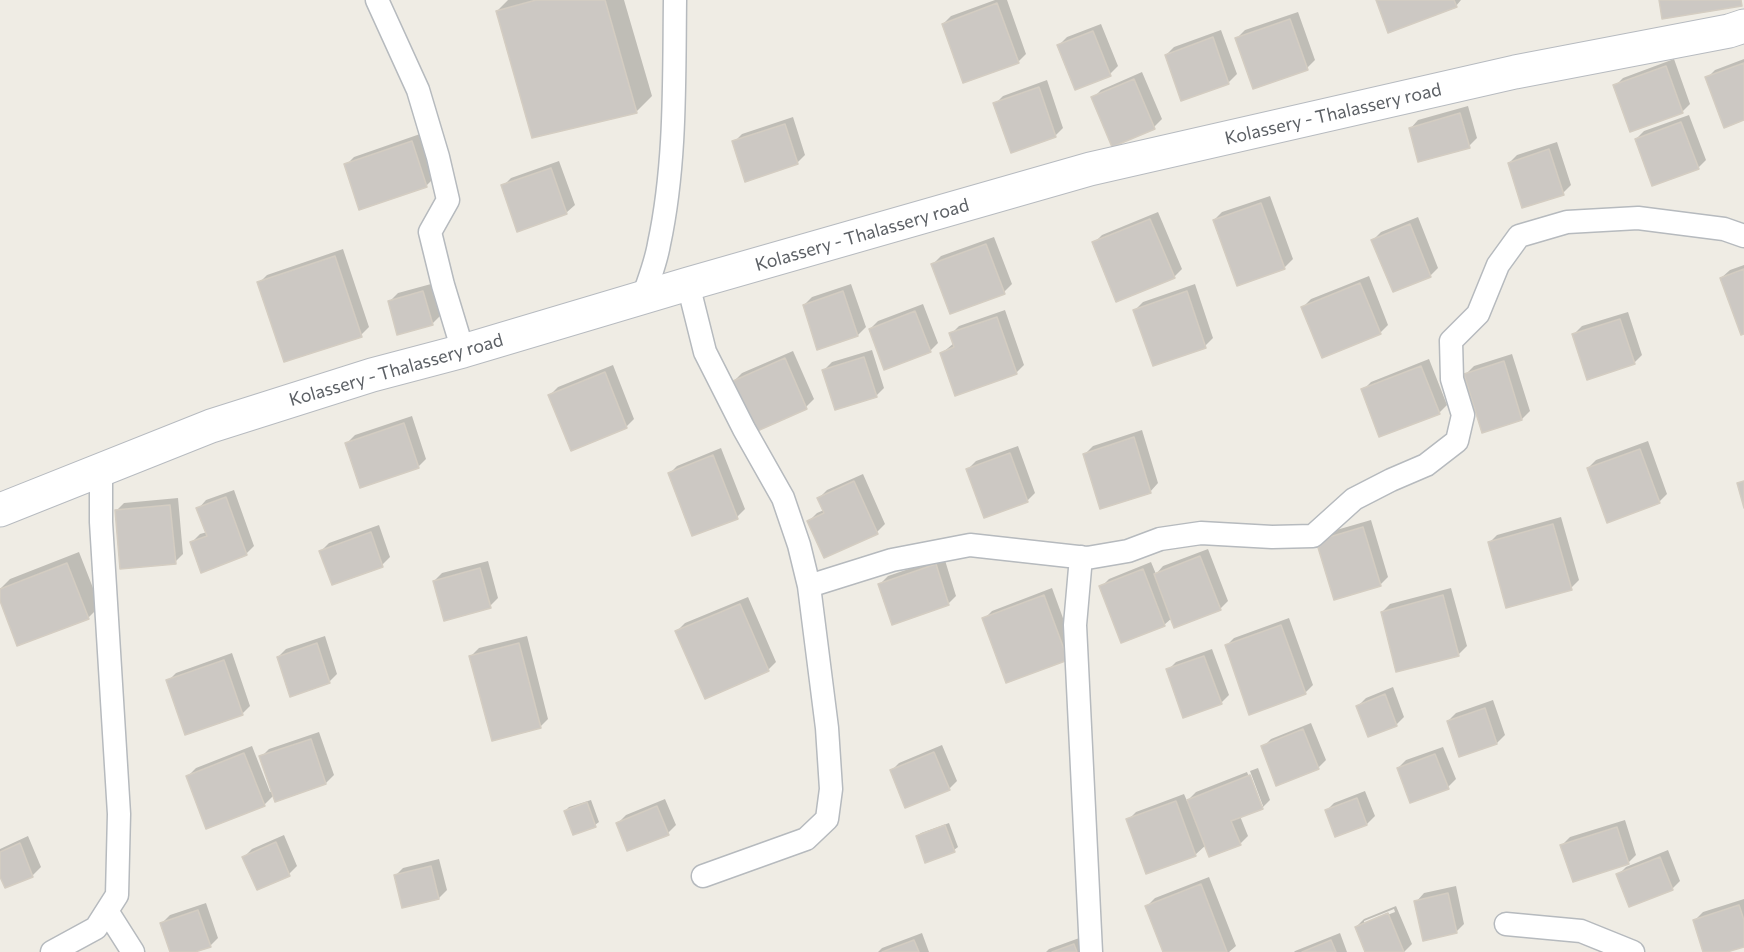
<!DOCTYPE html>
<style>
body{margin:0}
canvas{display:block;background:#efece4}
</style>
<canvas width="1744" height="952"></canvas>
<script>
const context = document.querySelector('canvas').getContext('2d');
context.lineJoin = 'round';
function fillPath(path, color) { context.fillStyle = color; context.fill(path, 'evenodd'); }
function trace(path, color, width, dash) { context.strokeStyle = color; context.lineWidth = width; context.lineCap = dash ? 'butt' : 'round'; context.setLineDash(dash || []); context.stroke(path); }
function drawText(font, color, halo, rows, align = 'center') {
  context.font = font + ' Commissioner,sans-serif'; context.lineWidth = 5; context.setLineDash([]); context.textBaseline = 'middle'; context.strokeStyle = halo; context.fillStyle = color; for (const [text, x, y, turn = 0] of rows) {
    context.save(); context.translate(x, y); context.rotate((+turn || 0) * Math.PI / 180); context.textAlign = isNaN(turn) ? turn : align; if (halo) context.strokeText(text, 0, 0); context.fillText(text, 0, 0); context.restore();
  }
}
fillPath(new Path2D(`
 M508,0H624L652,96L637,111L533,136L497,11Z
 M995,0H1007L1026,54L1018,62L943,24L951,16Z
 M1377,0H1461L1456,6Z
 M1298,12L1315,60L1307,68L1237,38L1245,30Z
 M1101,24L1118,66L1110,74L1059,45L1067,37Z
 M1221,30L1237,74L1229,82L1182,99L1166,55L1174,47Z
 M1674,59L1690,104L1682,112L1615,86L1623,78Z
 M1744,59V118L1707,78L1715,70Z
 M1142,72L1162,119L1154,127L1093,98L1101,90Z
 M1047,80L1063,128L1055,136L995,104L1003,96Z
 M1468,106L1477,138L1469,146L1410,129L1418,120Z
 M1689,115L1706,160L1698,168L1636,139L1644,131Z
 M793,117L805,155L797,163L734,142L742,134Z
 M420,134L435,177L427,185L360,208L346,165L354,157Z
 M1557,142L1571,185L1563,193L1509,163L1517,155Z
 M559,161L575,205L566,213L503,186L511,178Z
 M1270,196L1293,259L1285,267L1238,284L1214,220L1222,212Z
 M1158,212L1182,269L1174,277L1094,243L1102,235Z
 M1418,217L1438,268L1430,276L1373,240L1381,232Z
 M994,237L1012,284L1004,292L933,264L941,256Z
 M343,249L369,327L361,335L259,283L267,275Z
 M1744,265V333L1721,278L1730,270Z
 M1369,276L1388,325L1380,333L1303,307L1311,299Z
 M431,284L440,316L432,324L390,301L398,293Z
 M851,284L866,327L858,335L818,348L804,305L812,297Z
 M1195,284L1213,338L1205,346L1135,310L1143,302Z
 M923,304L938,343L930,351L870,329L878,321Z
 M1005,310L1024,365L1016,373L942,353L954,343L951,334L959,326Z
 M1628,312L1642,355L1634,363L1574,334L1582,326Z
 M872,350L884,388L876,396L824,370L832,362Z
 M793,351L814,399L806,407L734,381L742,373Z
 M1512,354L1530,411L1522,419L1466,374L1474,366Z
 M1429,359L1447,405L1439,413L1363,390L1371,382Z
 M613,365L634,419L626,427L550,395L558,387Z
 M412,416L426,459L418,467L347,443L355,435Z
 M1142,430L1158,483L1150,492L1085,454L1093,446Z
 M1648,441L1667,494L1659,502L1588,468L1596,460Z
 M1018,446L1035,493L1027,501L968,469L976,461Z
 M721,448L745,509L737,517L669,474L677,466Z
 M863,474L885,524L877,532L809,521L817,513L824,510L819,498L827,490Z
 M234,490L254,546L246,554L192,542L200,534L207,532L198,509L206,500Z
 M178,498L183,554L175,562L116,511L124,503Z
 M1561,517L1579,580L1571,588L1489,543L1497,535Z
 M1371,520L1388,577L1380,585L1336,598L1326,533Z
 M379,525L390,557L382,565L321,551L329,543Z
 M1208,549L1228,601L1220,609L1172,618L1164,625L1101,587L1109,579L1151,562L1156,574L1163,566Z
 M79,552L100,606L88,618L0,597V589L10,579Z
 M944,557L956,596L948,604L880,584L888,576Z
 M488,561L498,598L490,606L434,581L442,573Z
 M1052,588L1075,651L1007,681L984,619L992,611Z
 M1451,588L1467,646L1459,654L1398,671L1382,612L1390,604Z
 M748,597L776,662L768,670L677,631L685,623Z
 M1289,618L1313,685L1305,693L1226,646L1234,638Z
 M325,636L337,674L329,682L278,657L286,649Z
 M527,636L548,719L540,727L471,656L479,648Z
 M1212,649L1229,695L1221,703L1168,670L1176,662Z
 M232,653L250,706L242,714L168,681L176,673Z
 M1393,687L1404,717L1396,725L1358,706L1366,698Z
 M1493,700L1505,735L1497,743L1460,755L1448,721L1456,713Z
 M1311,723L1326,760L1318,768L1263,747L1271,739Z
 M319,732L334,775L326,783L276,800L274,795L264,805L188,776L196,768L252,746L270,792L273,791L261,757L269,749Z
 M942,745L957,781L949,789L891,771L899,763Z
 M1443,747L1456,779L1448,787L1398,768L1406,760Z
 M1258,768L1270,800L1262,808L1240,816L1248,836L1240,844L1206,845L1195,855L1128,820L1136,812L1184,794L1187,801L1196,792L1247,772L1260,806H1263L1250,771Z
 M1365,791L1375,816L1367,824L1336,835L1326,811L1334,803Z
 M665,799L676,825L668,833L618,823L626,815Z
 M591,800L599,822L595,825L565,811L569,807Z
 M1625,820L1636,855L1628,863L1562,845L1570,837Z
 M949,823L958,847L954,850L917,836L921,833Z
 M284,835L297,866L289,874L257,888L244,857L252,849Z
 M28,836L41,867L33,875L5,886L0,873V849Z
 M1668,850L1680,881L1672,889L1618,875L1626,867Z
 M439,859L447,890L439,898L395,876L403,868Z
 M1209,877L1236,946L1229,952H1165L1147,906L1155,898Z
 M1456,886L1464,924L1456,932L1416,902L1424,893Z
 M1744,899V945L1722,952H1704L1695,920L1703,912Z
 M206,903L218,938L210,946L190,952H171L162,923L170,915Z
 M1396,906L1412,944L1404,952H1366L1356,927L1364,919ZM1394,909L1395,912L1364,924V921Z
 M922,933L929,952H878L882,948Z
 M1340,933L1347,952H1294L1295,951Z
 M1082,937L1087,952H1046L1049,949Z`), '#0003');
const building = new Path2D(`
 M536,0H605L637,113L532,138L496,11Z
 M1376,0H1454L1457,7L1388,33Z
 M1659,0H1741L1742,6L1662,19Z
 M997,3L1019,63L963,83L942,24Z
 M1290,19L1308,70L1253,89L1235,38Z
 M1093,31L1111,76L1075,90L1057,45Z
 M1213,37L1229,84L1181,101L1165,55Z
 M1744,63V120L1724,128L1705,77Z
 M1666,66L1683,113L1630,132L1613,85Z
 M1134,79L1155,129L1112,147L1091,97Z
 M1039,87L1056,137L1011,153L993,103Z
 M1460,113L1470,148L1418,162L1409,128Z
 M1681,122L1699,169L1652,186L1635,139Z
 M785,124L798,164L745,182L732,141Z
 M412,141L427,187L359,210L344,164Z
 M1549,149L1564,195L1522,208L1508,163Z
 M551,168L567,214L517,232L501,185Z
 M1261,203L1285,269L1237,286L1213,220Z
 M1150,219L1175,278L1116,302L1092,242Z
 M1410,224L1431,277L1393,292L1371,240Z
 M986,244L1005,294L950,314L931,264Z
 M335,256L362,337L284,362L257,282Z
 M1744,269V334L1741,335L1720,278Z
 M1360,283L1381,334L1322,358L1301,307Z
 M423,291L433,325L397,335L388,301Z
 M843,291L858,336L817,350L803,305Z
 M1187,291L1206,348L1153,366L1133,310Z
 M915,311L931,352L884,370L869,329Z
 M997,317L1017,374L955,396L940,353L954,347L949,333Z
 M1620,319L1635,364L1587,380L1572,334Z
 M864,357L877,397L835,410L822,370Z
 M785,358L807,409L755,432L733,381Z
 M1504,361L1522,420L1482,433L1464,374Z
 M1421,366L1440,414L1379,437L1361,389Z
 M605,372L627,428L571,451L548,395Z
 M404,423L419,468L360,488L345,443Z
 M1134,437L1151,493L1100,509L1083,454Z
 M1640,449L1660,503L1607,523L1587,468Z
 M1010,453L1028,502L984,518L966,469Z
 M713,455L738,519L692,536L668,473Z
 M854,481L878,534L824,558L807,521L824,513L817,498Z
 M1744,481V508L1737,483Z
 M226,497L247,555L201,573L190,542L207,536L196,508Z
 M170,505L176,564L120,569L115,510Z
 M1553,524L1572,590L1506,608L1488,542Z
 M1363,527L1381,586L1334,600L1316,541Z
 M371,532L383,567L332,585L319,551Z
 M1200,556L1221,610L1174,628L1154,574Z
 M67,563L89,619L17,646L0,601V589Z
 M936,564L949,605L892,625L878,584Z
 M480,568L491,608L444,621L433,581Z
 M1143,569L1165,626L1121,643L1099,586Z
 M1044,595L1068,660L1006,683L982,618Z
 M1443,595L1459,656L1396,672L1381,612Z
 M740,604L769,671L705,699L675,631Z
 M1281,625L1306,694L1249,715L1225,645Z
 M317,643L330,683L290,697L277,657Z
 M519,643L541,728L492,741L469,656Z
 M1204,656L1222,704L1183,718L1166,669Z
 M224,660L243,715L185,735L166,680Z
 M1385,694L1397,726L1368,737L1356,706Z
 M1485,708L1497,744L1459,757L1447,721Z
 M1303,729L1319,769L1276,786L1261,746Z
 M311,739L326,784L275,802L259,756Z
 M934,752L950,790L905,808L890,770Z
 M244,753L265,806L206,829L186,776Z
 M1435,754L1449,789L1410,803L1397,768Z
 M1250,775L1263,809L1231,821L1241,845L1209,857L1187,800Z
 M1357,798L1367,825L1335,837L1325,810Z
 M1176,801L1196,856L1146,874L1126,819Z
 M587,802L596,827L573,835L564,811Z
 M657,806L669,835L627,851L616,823Z
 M945,825L955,852L925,863L916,836Z
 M1617,827L1629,864L1573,882L1560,845Z
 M276,842L290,876L257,890L242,857Z
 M20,843L33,877L5,888L0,877V852Z
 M1660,857L1673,890L1629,907L1616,874Z
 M431,866L439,899L402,908L394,875Z
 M1201,884L1227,952H1163L1145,906Z
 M1448,893L1457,933L1423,941L1414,901Z
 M1739,905L1744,920V947L1727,952H1703L1693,920Z
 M198,910L211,947L195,952H170L160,923Z
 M1388,913L1404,952H1365L1355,927Z
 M914,940L919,952H882Z
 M1331,940L1336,952H1302Z
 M1074,944L1077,952H1052Z`);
fillPath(building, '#ccc8c3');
trace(building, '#d4cdc2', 1.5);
const minor = new Path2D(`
 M377,0L418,90L438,157L448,200L430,232L443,285L463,351
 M688,284L705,352L744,429L783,498L799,545L809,586L827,728L831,789L827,819L806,839L703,876
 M643,297C649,280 656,262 659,244C676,165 674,81 675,0
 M1081,557L1075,625L1091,952
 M809,586L892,560L970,545L1087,558L1128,551L1160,539L1201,533L1272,537L1313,536L1354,499L1391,480L1426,465L1457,441L1463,415L1452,379L1451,341L1478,314L1498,265L1519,236L1567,222L1638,218L1724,229L1744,236
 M107,911L133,952
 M1506,924L1581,931L1633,952
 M52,952L96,928L117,895L119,814L101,522V470`);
const secondary = new Path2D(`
 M0,510L211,426L372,375L463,351L688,284L1090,169L1515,72L1729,31L1744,26`);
trace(minor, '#b6babe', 25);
trace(secondary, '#b7bbc0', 35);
trace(minor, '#fff', 22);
trace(secondary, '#fff', 33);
drawText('18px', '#5c6065', '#fff', [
 ["Kolassery - Thalassery road",1333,114,-13],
 ["Kolassery - Thalassery road",862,235,-16],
 ["Kolassery - Thalassery road",396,370,-16]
]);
</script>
